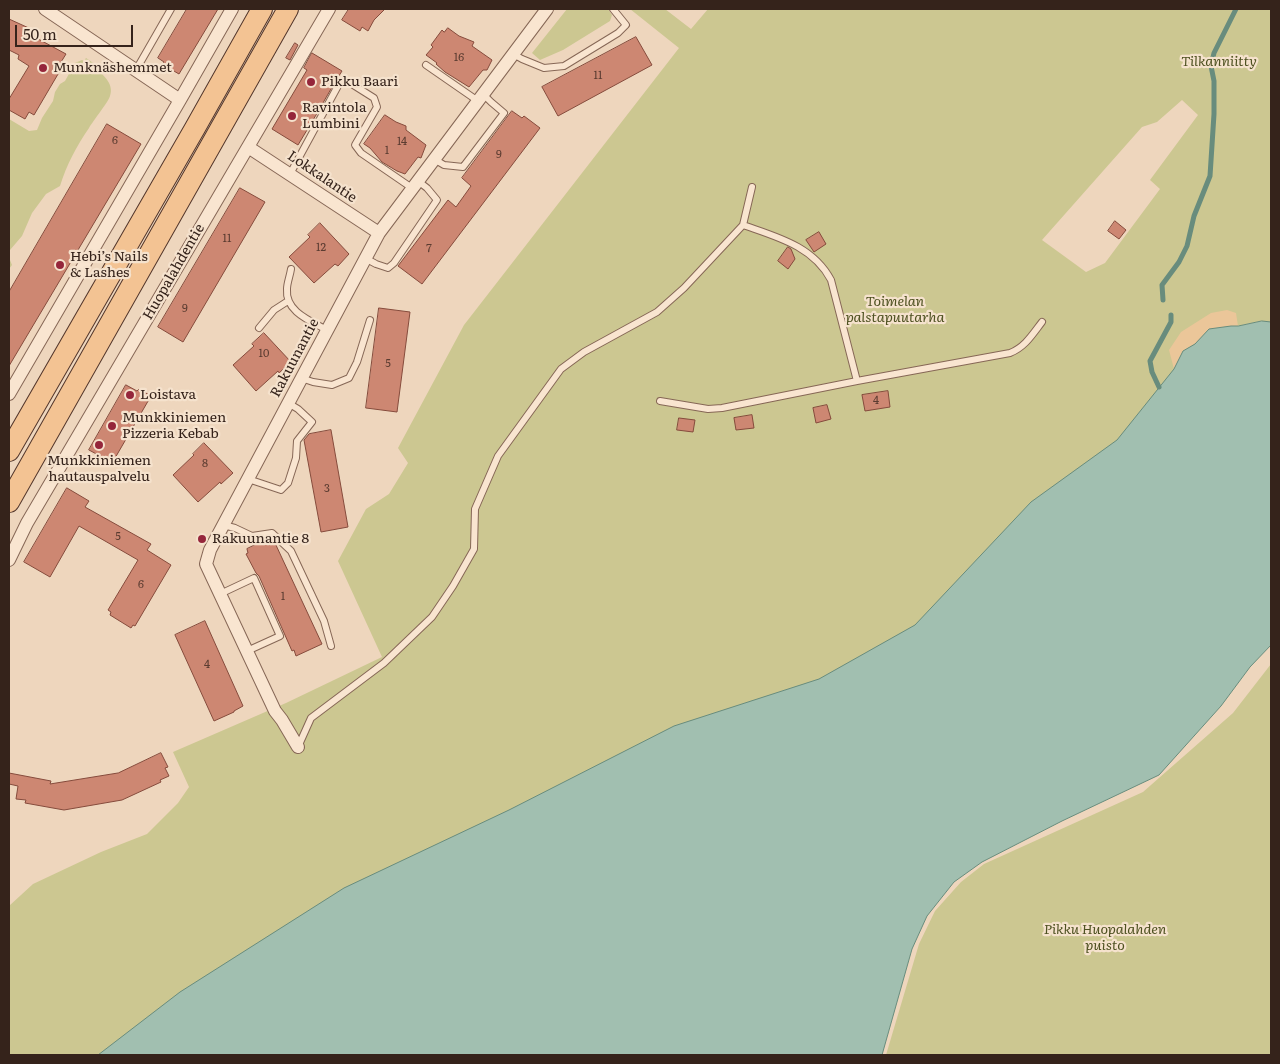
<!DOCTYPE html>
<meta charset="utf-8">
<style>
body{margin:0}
#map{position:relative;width:1280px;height:1064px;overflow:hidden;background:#eed6bd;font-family:Literata,serif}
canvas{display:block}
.frame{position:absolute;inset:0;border:10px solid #35231b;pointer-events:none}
.scale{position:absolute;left:15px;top:25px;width:118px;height:22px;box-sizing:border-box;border:2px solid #35231b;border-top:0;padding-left:6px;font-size:15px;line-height:18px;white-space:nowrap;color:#35231b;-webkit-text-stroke:4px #f5e2cd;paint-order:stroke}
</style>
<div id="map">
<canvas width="1280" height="1064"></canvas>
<div class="frame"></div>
<div class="scale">50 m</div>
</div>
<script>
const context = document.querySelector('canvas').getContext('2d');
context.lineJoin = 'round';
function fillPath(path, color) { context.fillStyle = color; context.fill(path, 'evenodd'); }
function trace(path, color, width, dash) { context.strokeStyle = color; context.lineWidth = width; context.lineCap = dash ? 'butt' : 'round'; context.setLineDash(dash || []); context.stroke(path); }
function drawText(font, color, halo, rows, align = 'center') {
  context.font = font + ' Literata,serif'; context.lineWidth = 4.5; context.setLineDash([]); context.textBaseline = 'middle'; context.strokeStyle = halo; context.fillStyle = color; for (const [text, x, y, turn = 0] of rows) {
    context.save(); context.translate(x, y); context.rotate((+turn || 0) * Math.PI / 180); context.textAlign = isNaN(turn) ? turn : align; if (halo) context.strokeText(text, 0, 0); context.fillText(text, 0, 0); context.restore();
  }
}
fillPath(new Path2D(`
 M567,9H608L612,15L610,21L563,50L540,60L532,53Z
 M630,9H665L691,29L708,9H1271V352L1261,321L1238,326L1152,511L242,1055H9V906L33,884L101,852L147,834L178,803L189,787L173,752L286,703L382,657L338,561L366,509L389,494L408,463L398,448L464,325L679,48ZM1182,100L1198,115L1150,180L1160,189L1105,263L1086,272L1042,240L1142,127L1157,122Z
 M86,58L99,67L97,70C105,76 114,85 110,96C109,101 93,121 89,128C76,147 67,164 60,186L46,194L32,213L22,236L10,250V260L12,265L9,269V119L29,131L37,130L42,118L53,101L55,92L60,84L65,81L75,63L82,60L84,61Z
 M1271,664V1055H886L919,944L935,911L961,882L984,864L1143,792L1233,713Z`), '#ccc791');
fillPath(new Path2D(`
 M1227,310L1236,313L1238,326H1231L1209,330L1195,344L1183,351L1174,369L1169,350L1181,332L1211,313Z`), '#ebc699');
const water = new Path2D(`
 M1262,321L1271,322V645L1250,667L1221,706L1159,775L1062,821L982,862L954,882L927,916L912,949L882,1055H98L180,992L344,888L509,810L674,726L819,679L915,625L1031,502L1117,440L1174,369L1183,351L1195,344L1209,329L1231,326H1238Z`);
fillPath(water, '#a1bfb0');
trace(water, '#688c7d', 1);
trace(new Path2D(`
 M1163,300L1162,285L1179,262L1187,246L1194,216L1210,176L1214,114V81L1211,66L1214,53L1236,9
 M1159,387L1152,372L1150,361L1171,322V315`), '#688c7d', 5);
const building = new Path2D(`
 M187,9H218L179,74L162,64L164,62L158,58Z
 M349,9H385L374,20L368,31L362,27L360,31L342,20Z
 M9,19L31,29L29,34L66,54L58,67L61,69L34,115L29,112L25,119L9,110V99L29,66L18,59L19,55L9,50Z
 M448,28L459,36L474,42L472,46L492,60L487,70H483L469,87L445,72L436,64L437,63L426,55L433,47L431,45L442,30L444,32Z
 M636,37L652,65L558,116L542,87Z
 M295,43L298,45L290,60L286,58Z
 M312,53L342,71L335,82L316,115L298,145L272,129L307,70L304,68Z
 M512,111L522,118L524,116L540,128L422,284L398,266L448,200L456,207L471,186L462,178Z
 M385,115L396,122L406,126V130L426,145L421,158L418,157L405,174L397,171L382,162L370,148L364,144Z
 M107,124L141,144L9,366V292Z
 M240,188L265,202L183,342L158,327Z
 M1115,221L1126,230L1119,239L1108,231Z
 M320,223L349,254L338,266L335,264L314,283L289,257L310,237L308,235Z
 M819,232L826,244L814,252L806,240Z
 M788,247L791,249L795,259L788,269L778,261Z
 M379,308L410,312L397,412L366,408Z
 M264,333L291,362L279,373L278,371L256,391L233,365L254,346L252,344Z
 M126,385L137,391L139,389L151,396L111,465L101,459L102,457L89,450Z
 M888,391L890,407L865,411L862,395Z
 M827,405L831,419L816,423L813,408Z
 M752,415L754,428L736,430L734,418Z
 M679,418L695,420L693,432L677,430Z
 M331,430L348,527L321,532L304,440L309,434Z
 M204,443L233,473L221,484L220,482L198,502L173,475L194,455L193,454Z
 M67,488L89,501L85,507L151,544L147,550L171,565L135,626L133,625L131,628L110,615L111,612L108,610L138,560L79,526L50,577L24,562Z
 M270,538L275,543L322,644L296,656L294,650L292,651L259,576L256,573L246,554L248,553L247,549Z
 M205,621L243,706L234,711V712L214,721L175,635Z
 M161,753L168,767L165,768L169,776L160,780L161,782L122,800L64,810L25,803L26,800L16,799L18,786L9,784V773L51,781L50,784L118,773Z`);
fillPath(building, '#cd8772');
trace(building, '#854b3c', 1);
const service = new Path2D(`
 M513,54L522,59L544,68L564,66L618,33L626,25L613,9
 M426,65L478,101
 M136,70L171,9
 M434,159L444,165L463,167L504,113L491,102L483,94
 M290,174L339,84L347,81L374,98L377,107L355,145L361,153L412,188
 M743,225C777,237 813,246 831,280L857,381
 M365,258L376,264L388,268L394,263L437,200L427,188L418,181
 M291,269C290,276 287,283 287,289C285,312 311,321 327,330
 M259,328L274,310L288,301
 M301,378L313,382L332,385L349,378L357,362L370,320
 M660,401L708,409L722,408L857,381L1010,353C1025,347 1032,335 1042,322
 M248,479L281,490L288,483L296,458L297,441L312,422L298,409L288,403
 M223,525L235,528L252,536L272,533L291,551L324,621L331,646
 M220,594L254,578L280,636L247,651
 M298,747L311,718L384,663L432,617L453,586L474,549L475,509L498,456L561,369L584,352L657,312L684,288L743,225L752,187`);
const minor = new Path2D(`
 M45,9L180,100
 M248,147L379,233
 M9,394L180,100L232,9
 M9,560L27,523L329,9
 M298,747L282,720L275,711L206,564L210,550L379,233L547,9`);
const primary = new Path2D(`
 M9,451L195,128L262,9
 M9,502L288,9`);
trace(service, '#866756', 8);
trace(minor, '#866756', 14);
trace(primary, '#53362b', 22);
trace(service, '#f9e5d0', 6);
trace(minor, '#f9e5d0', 12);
trace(primary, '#f3c393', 20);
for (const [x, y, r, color] of [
 [43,68,5,"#95263b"],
 [311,82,5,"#95263b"],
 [292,116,5,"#95263b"],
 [60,265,5,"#95263b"],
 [130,395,5,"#95263b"],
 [112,426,5,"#95263b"],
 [99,445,5,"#95263b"],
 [202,539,5,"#95263b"]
]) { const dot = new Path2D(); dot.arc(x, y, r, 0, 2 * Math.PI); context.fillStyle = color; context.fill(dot); trace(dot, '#f5e2cd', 2); }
drawText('11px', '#5b3c31', null, [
 ["16",459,58],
 ["11",598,76],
 ["6",115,141],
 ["14",402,142],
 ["1",387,151],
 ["9",499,155],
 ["11",227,239],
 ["12",321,248],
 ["7",429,249],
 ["9",185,309],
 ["10",264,354],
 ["5",388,364],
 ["4",876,401],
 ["8",205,464],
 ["3",327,489],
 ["5",118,537],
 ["6",141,585],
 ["1",283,597],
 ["4",207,665]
]);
drawText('italic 14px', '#4e5121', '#f5e2cd', [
 ["Tilkanniitty",1219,62],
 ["Toimelan",895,302],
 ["palstapuutarha",895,318],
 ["Pikku Huopalahden",1105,930],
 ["puisto",1105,946]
]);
drawText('14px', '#35231b', '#f5e2cd', [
 ["Munknäshemmet",53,68],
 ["Pikku Baari",321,82],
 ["Ravintola",302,108],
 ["Lumbini",302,124],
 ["Hebi’s Nails",70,257],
 ["& Lashes",70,273],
 ["Loistava",140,395],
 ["Munkkiniemen",122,418],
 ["Pizzeria Kebab",122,434],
 ["Munkkiniemen",99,461,"center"],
 ["hautauspalvelu",99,477,"center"],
 ["Rakuunantie 8",212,539]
], 'left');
drawText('14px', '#35231b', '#f5e2cd', [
 ["Lokkalantie",322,177,34],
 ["Huopalahdentie",174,272,-60],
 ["Rakuunantie",295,358,-62]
]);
</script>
